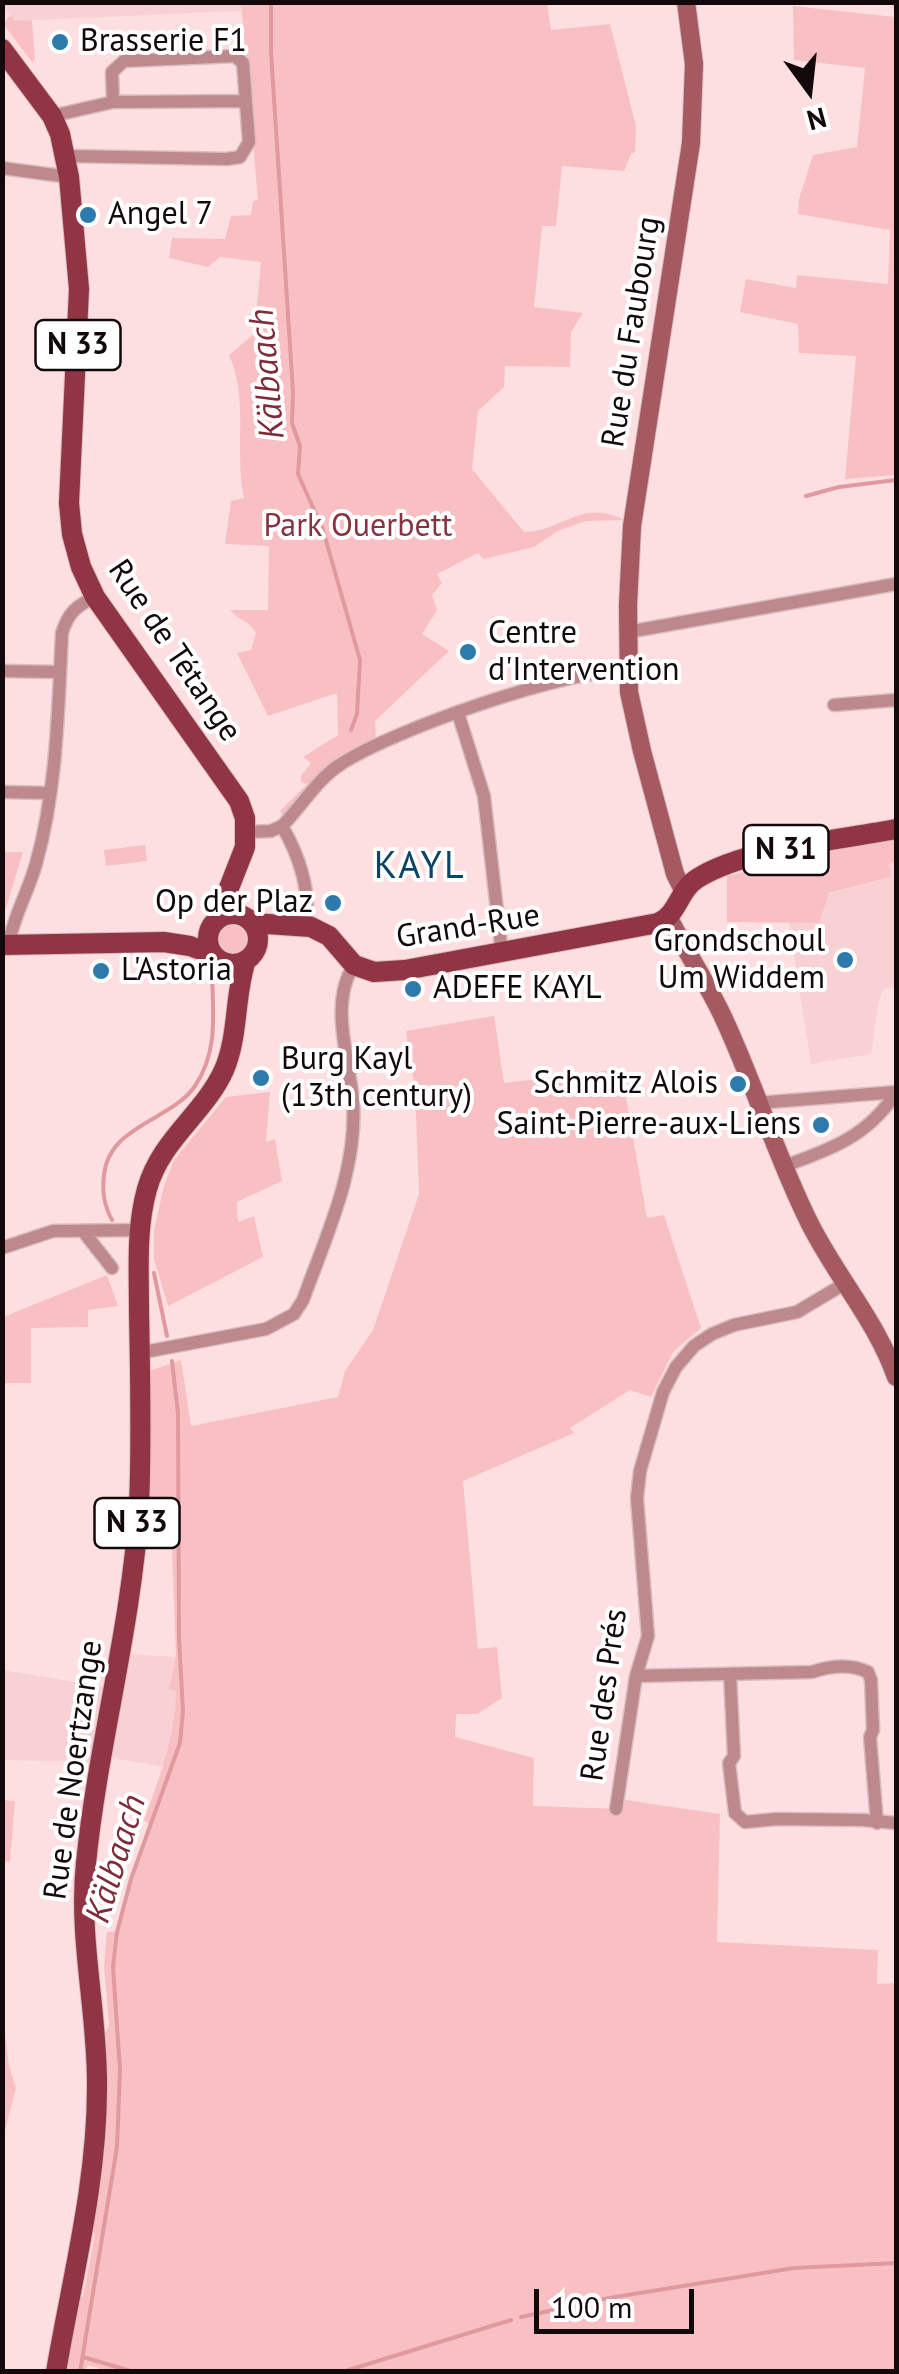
<!DOCTYPE html>
<meta charset="utf-8">
<style>
body{margin:0}
#map{position:relative;width:899px;height:2374px;overflow:hidden;background:#fedfe1;font-family:"PT Sans",sans-serif}
canvas{display:block}
.frame{position:absolute;inset:0;border:5px solid #13090a;pointer-events:none}
.north{position:absolute;left:759px;top:40px;width:100px;height:100px;-webkit-text-stroke:8px #fff;paint-order:stroke;rotate:165deg;font-size:28px;font-weight:700;line-height:40px;text-align:center;color:#13090a}
.north::after{content:'';display:block;margin:auto;width:35px;height:45px;background:#13090a;clip-path:polygon(50% 0,100% 100%,50% 72%,0 100%)}
.scale{position:absolute;left:534px;top:2289px;width:160px;height:45px;box-sizing:border-box;border:5px solid #13090a;border-top:0;padding-left:12px;font-size:30px;line-height:35px;white-space:nowrap;color:#13090a;-webkit-text-stroke:8px #fff;paint-order:stroke}
</style>
<div id="map">
<canvas width="899" height="2374"></canvas>
<div class="frame"></div>
<div class="north">N</div>
<div class="scale">100 m</div>
</div>
<script>
const context = document.querySelector('canvas').getContext('2d');
context.lineJoin = 'round';
function fillPath(path, color) { context.fillStyle = color; context.fill(path, 'evenodd'); }
function trace(path, color, width, dash) { context.strokeStyle = color; context.lineWidth = width; context.lineCap = dash ? 'butt' : 'round'; context.setLineDash(dash || []); context.stroke(path); }
function drawText(font, color, halo, rows, align = 'center') {
  context.font = font + ' "PT Sans",sans-serif'; context.lineWidth = 8; context.setLineDash([]); context.textBaseline = 'middle'; context.strokeStyle = halo; context.fillStyle = color; for (const [text, x, y, turn = 0] of rows) {
    context.save(); context.translate(x, y); context.rotate((+turn || 0) * Math.PI / 180); context.textAlign = isNaN(turn) ? turn : align; if (halo) context.strokeText(text, 0, 0); context.fillText(text, 0, 0); context.restore();
  }
}
fillPath(new Path2D(`
 M241,2V11L13,21L3,3Z
 M896,861V986L883,990L879,1000L871,1054L811,1064L789,923H818L828,894L891,877L889,862Z
 M128,1654L176,1657L169,1688L176,1690L175,1722L164,1767L108,1757Z
 M3,1670L105,1687L92,1762L3,1760Z`), '#f8d1d4');
fillPath(new Path2D(`
 M241,3H547L551,30L610,24L636,126L635,152L631,154L624,171L562,166L556,226H542L534,307L583,313L571,332L570,367L505,366L504,387L478,411L472,469L524,532C561,532 582,498 624,520L586,521L558,531L534,547L484,559L478,553L437,574L442,583L432,595L437,610L422,634L449,651L375,721L376,738L337,760L283,816L280,811L307,784L301,782V776L311,763L303,757L338,735L337,693L268,716L237,653L251,650L256,633C250,621 238,620 230,610H268L269,546L225,544L231,501L244,498C234,449 249,398 229,355L254,334L261,262L220,257L208,267L169,258L172,238L225,239L231,216L251,215L253,201L258,200Z
 M892,3H896V475L845,479L856,356L799,353L798,324L740,312L746,279L796,288L797,275L888,284L890,230L798,214L799,199L813,155L857,147L865,68L794,60L793,6L895,17Z
 M13,16L14,21L32,20L35,59L32,62L4,25L8,17Z
 M896,838V861L889,863L891,877L829,893L819,923L727,922V876L803,857Z
 M145,845L147,861L106,866L104,850Z
 M23,852L5,911L4,852Z
 M217 940a15 15 0 1 1 30 0a15 15 0 1 1-30 0Z
 M494,1016L504,1083L621,1069L647,1218L664,1215L701,1328L673,1352L651,1397L630,1390L570,1428L574,1433L463,1481L478,1649L497,1647L502,1698L477,1714H456L455,1737L534,1758L533,1806L623,1809L625,1800L720,1814L717,1942L878,1950L877,1984L896,1983V2371L109,2372L88,2365L85,2371L62,2372L75,2297H83L95,2234L91,2231L104,2035L109,2025L104,1966L107,1932L117,1931L131,1879L152,1826L144,1820C160,1777 175,1737 176,1691L169,1689L176,1656L172,1549L146,1546L150,1501L149,1371L181,1360L191,1426L338,1397L345,1371L373,1330L419,1194L415,1091L406,1031Z
 M270,1092L266,1142L275,1139L282,1181L237,1202L238,1222L254,1216L263,1257L168,1306L154,1259V1230L164,1186L174,1160L226,1097Z
 M107,1275L118,1306L88,1310V1327L31,1328V1383H3V1317Z
 M2,1800L15,1801L10,1862L3,1861Z
 M3,2019L9,2066L16,2088L3,2139Z`), '#f9c0c4');
trace(new Path2D(`
 M271,2V52L293,392L292,423L300,446L298,474L323,530L360,660L357,714L351,730
 M806,496L839,487L896,480
 M112,1220C104,1205 102,1192 104,1175C109,1125 171,1121 195,1086C220,1049 212,1009 212,967
 M154,1273L167,1336
 M521,2317L609,2298L794,2268L896,2263
 M83,2357L134,2372
 M80,2372L117,2147L120,2070L113,1967L117,1932L131,1879L180,1743L183,1711L179,1639L178,1413L172,1361
 M342,2372L511,2320`), '#e0999f', 4);
const street = new Path2D(`
 M52,116L113,102L246,101
 M66,156L227,159L240,157L249,142L243,63L235,56L124,61L112,72L113,102
 M2,168L69,177
 M628,632L896,584
 M2,671L60,672
 M834,705L896,700
 M458,713L484,796L502,954
 M2,792L50,793
 M282,826C299,855 311,891 306,925
 M247,832L271,831L282,826C301,807 318,778 341,764C395,729 565,670 628,670
 M8,945C14,916 28,892 36,864C57,789 58,711 62,633C68,613 76,606 95,597
 M757,1103L896,1092
 M784,1166C830,1150 870,1135 896,1092
 M83,1231L112,1268
 M2,1248L53,1231L139,1230
 M139,1353L266,1329L294,1314L303,1300C326,1236 358,1170 353,1100C349,1058 329,1003 354,965
 M730,1674L734,1756L729,1763L735,1813L745,1822L777,1819L863,1820L896,1823
 M636,1676L812,1672C830,1666 851,1664 868,1672L871,1680L873,1730L870,1737L877,1823
 M616,1809L636,1676L648,1636L637,1498L640,1471L663,1392L676,1367L694,1346L712,1334L734,1325L797,1312L844,1284`);
const secondary = new Path2D(`
 M683,890L675,874L642,751L629,692L628,605L632,526L691,143L694,64L686,2
 M669,918C686,952 708,984 724,1019C755,1086 777,1158 810,1224C836,1276 877,1322 896,1377`);
const primary = new Path2D(`
 M2,49L52,116L60,134L69,177L79,289L69,503L72,534L81,567L95,597L239,801L245,818V847L216,921
 M208 939a25 25 0 1 1 50 0a25 25 0 1 1-50 0Z
 M253,923L311,927L329,936L354,965L374,972L405,970L658,923C679,914 678,890 698,878C747,848 840,840 896,829
 M2,945L164,942L190,946L214,955
 M56,2372C72,2278 97,2184 97,2088C98,2013 78,1939 86,1863C98,1743 132,1626 139,1505C142,1440 140,1374 139,1309C139,1269 136,1228 147,1189C161,1139 204,1114 224,1070C239,1035 234,996 246,960`);
trace(street, '#d8bdbf', 15);
trace(secondary, '#d8bdbf', 20);
trace(primary, '#d8bdbf', 22);
trace(street, '#be898d', 12);
trace(secondary, '#a55a62', 18);
trace(primary, '#913544', 20);
for (const [x, y, r, color] of [
 [60,42,10,"#2d7aad"],
 [88,215,10,"#2d7aad"],
 [468,652,10,"#2d7aad"],
 [333,903,10,"#2d7aad"],
 [845,960,10,"#2d7aad"],
 [101,971,10,"#2d7aad"],
 [413,989,10,"#2d7aad"],
 [261,1078,10,"#2d7aad"],
 [738,1084,10,"#2d7aad"],
 [821,1125,10,"#2d7aad"]
]) { const dot = new Path2D(); dot.arc(x, y, r, 0, 2 * Math.PI); context.fillStyle = color; context.fill(dot); trace(dot, '#fff', 4); }
for (const [x, y, w] of [
 [78,345,85],
 [786,850,85],
 [137,1523,85]
]) { const box = new Path2D(); box.roundRect(x - w / 2, y - 25, w, 50, 8); context.fillStyle = '#fff'; context.fill(box); trace(box, '#13090a', 2.5); }
drawText('bold 30px', '#13090a', null, [
 ["N 33",78,345],
 ["N 31",786,850],
 ["N 33",137,1523]
]);
drawText('32px', '#13090a', '#fff', [
 ["Brasserie F1",80,42],
 ["Angel 7",108,215],
 ["Centre",488,634],
 ["d'Intervention",488,671],
 ["Op der Plaz",313,903,"right"],
 ["Grondschoul",825,942,"right"],
 ["Um Widdem",825,979,"right"],
 ["L'Astoria",121,971],
 ["ADEFE KAYL",433,989],
 ["Burg Kayl",281,1060],
 ["(13th century)",281,1097],
 ["Schmitz Alois",718,1084,"right"],
 ["Saint-Pierre-aux-Liens",801,1125,"right"]
], 'left');
drawText('32px', '#13090a', '#fff', [
 ["Rue du Faubourg",632,332,-81],
 ["Rue de Tétange",174,651,56],
 ["Grand-Rue",468,927,-9],
 ["Rue des Prés",605,1695,-82],
 ["Rue de Noertzange",74,1770,-82]
]);
drawText('32px', '#873240', '#fff', [
 ["Park Ouerbett",358,527]
]);
drawText('italic 35px', '#7f2b3a', '#fff', [
 ["Kälbaach",268,374,-95],
 ["Kälbaach",117,1859,-73]
]);
context.letterSpacing = '2.5px';
drawText('38px', '#0b4466', '#fff', [
 ["KAYL",420,867]
]);
context.letterSpacing = '0px';
</script>
